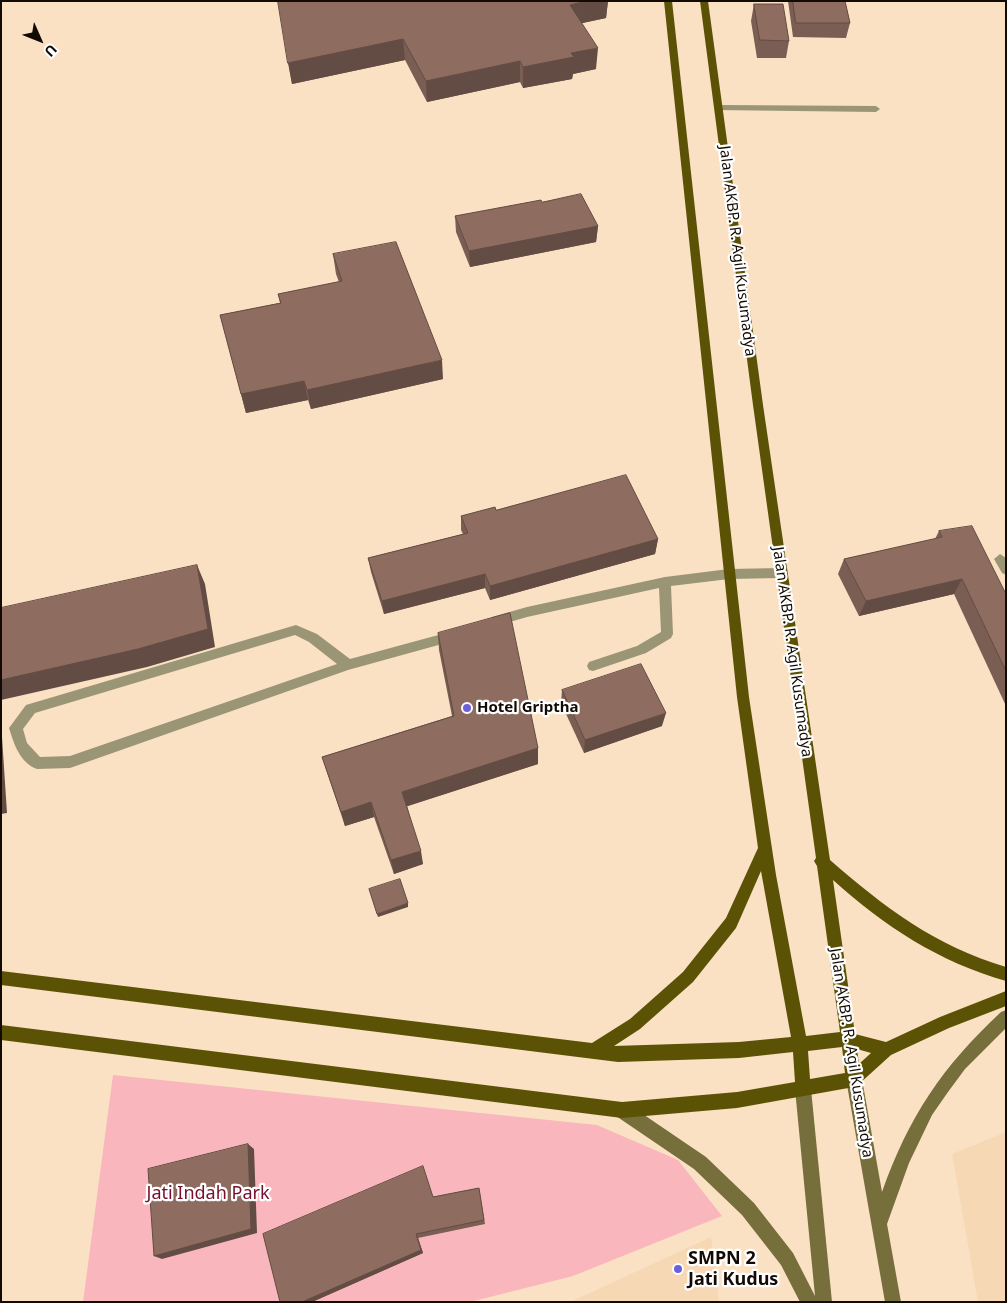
<!DOCTYPE html>
<style>
body{margin:0}
#map{position:relative;width:1007px;height:1303px;overflow:hidden;background:#fae1c4;font-family:"Noto Sans",sans-serif}
canvas{display:block}
.frame{position:absolute;inset:0;border:2px solid #130b03;pointer-events:none}
.north{position:absolute;left:15px;top:15px;width:50px;height:50px;-webkit-text-stroke:4px #fff;paint-order:stroke;rotate:134deg;font-size:14px;font-weight:700;line-height:20px;text-align:center;color:#130b03}
.north::after{content:'';display:block;margin:auto;width:18px;height:22px;background:#130b03;clip-path:polygon(50% 0,100% 100%,50% 72%,0 100%)}
</style>
<div id="map">
<canvas width="1007" height="1303"></canvas>
<div class="frame"></div>
<div class="north">U</div>
</div>
<script>
const context = document.querySelector('canvas').getContext('2d');
context.lineJoin = 'round';
function fillPath(path, color) { context.fillStyle = color; context.fill(path, 'evenodd'); }
function trace(path, color, width, dash) { context.strokeStyle = color; context.lineWidth = width; context.lineCap = dash ? 'butt' : 'round'; context.setLineDash(dash || []); context.stroke(path); }
function drawText(font, color, halo, rows, align = 'center') {
  context.font = font + ' "Noto Sans",sans-serif'; context.lineWidth = 4.5; context.setLineDash([]); context.textBaseline = 'middle'; context.strokeStyle = halo; context.fillStyle = color; for (const [text, x, y, turn = 0] of rows) {
    context.save(); context.translate(x, y); context.rotate((+turn || 0) * Math.PI / 180); context.textAlign = isNaN(turn) ? turn : align; if (halo) context.strokeText(text, 0, 0); context.fillText(text, 0, 0); context.restore();
  }
}
fillPath(new Path2D(`
 M1006,1132V1302H978L952,1154Z
 M711,1237L719,1302H570Z`), '#f6d8b4');
fillPath(new Path2D(`
 M113,1075L597,1125L678,1160L722,1216L573,1276L470,1302H83Z`), '#f9b7bd');
fillPath(new Path2D(`
 M719,105L876,106L880,109L876,112L716,110L715,108Z
 M1000,554L1006,558V575L1002,573L994,559Z
 M781,568L785,570L787,573L785,576L781,578L729,579L671,586L673,634L671,638L646,653L593,671L589,670L587,666L589,662L637,646L661,632L659,588L527,617L496,626L492,625L490,621L492,617L527,607L665,577L729,569Z
 M296,625L317,634L350,659L453,631L457,632L459,636L457,640L453,641L348,670L70,768L37,769C20,763 14,744 9,728L26,705ZM295,635L309,642L337,664L70,756L40,757L27,743L23,729L35,713Z`), '#9a9574');
fillPath(new Path2D(`
 M1006,1010V1028L965,1069L948,1092L932,1115L909,1163L887,1224L901,1302H885L846,1079L849,1074L854,1071L859,1074L862,1079L882,1192C909,1116 942,1067 1001,1012Z
 M803,1081L808,1084L811,1089L832,1302H800L781,1265L742,1215L694,1169L616,1116L614,1110L616,1104L622,1102L628,1104L706,1157L754,1203L793,1253L815,1296L795,1089L798,1084Z`), '#766e3b');
fillPath(new Path2D(`
 M664,1H672L749,697L776,875L806,1036L840,1032L817,866L814,861L816,858L753,405L700,1H708L763,405L830,860C884,907 935,946 1006,967V981C939,962 884,926 833,880L855,1034L886,1042L940,1017L1006,991V1006L949,1028L891,1055L859,1084L854,1087L737,1108L622,1118L1,1040V1025L622,1102L737,1092L795,1082L793,1052L739,1058L618,1062L1,985V971L592,1043L630,1019L683,972L726,918L758,848L737,697ZM761,871L791,1037L739,1042L614,1046L640,1029L693,982L736,928ZM842,1047L845,1073L810,1079L808,1051ZM857,1049L871,1053L859,1064Z`), '#5c5205');
fillPath(new Path2D(`
 M278,1H608L606,18L582,23L596,69L573,74L572,79L523,88L520,82L427,102L405,60L292,84Z
 M788,1H845L850,23L846,38L793,37Z
 M754,4L789,41L786,58H757L751,21Z
 M542,202L598,226L596,242L470,267L456,232L455,216Z
 M333,254L443,379L311,409L308,400L246,413L220,315L280,303L278,294L339,282L336,274Z
 M496,510L658,539L655,554L490,600L485,588L384,614L371,572L368,558L463,534L461,530V516Z
 M939,531L1006,594V706L954,594L859,616L838,574L844,559L935,539Z
 M438,633L538,748V764L407,806L423,864L394,874L374,817L345,826L322,757L452,716L439,650Z
 M562,690L662,726L584,753L561,703Z
 M479,1188L485,1224L418,1238L423,1253L312,1302L433,1197Z`), '#7a5e53');
fillPath(new Path2D(`
 M586,1H608L606,18L569,26L570,5Z
 M403,39L405,60L292,84L288,63Z
 M598,48L596,69L573,74L572,79L523,88V67L571,53Z
 M520,61V82L427,102L426,81Z
 M598,226L596,242L470,267L469,251Z
 M442,360L443,379L311,409L307,390Z
 M304,381L308,400L246,413L241,394Z
 M658,539L655,554L490,600V586Z
 M197,565L205,584L215,647L147,667L1,700V680Z
 M485,574V588L384,614L382,601Z
 M962,579L954,594L859,616L866,601Z
 M666,713L662,726L584,753L585,740Z
 M1,722L7,813L1,814Z
 M538,748V764L405,807L402,792Z
 M371,802L374,817L345,826L341,812Z
 M421,851L423,864L394,874L391,860Z
 M408,903V907L378,917L377,914Z
 M248,1144L254,1149L257,1233L162,1259L154,1256Z
 M416,1234L418,1238L423,1253L312,1302H302Z`), '#634c43');
const building = new Path2D(`
 M278,1H586L570,5L598,48L571,53L574,57L523,67L520,61L426,81L403,39L288,63Z
 M793,1H845L850,23H796Z
 M754,4H783L789,41L760,40Z
 M581,194L598,226L469,251L455,216L541,200L542,202Z
 M396,242L442,360L307,390L304,381L241,394L220,315L281,303L278,294L342,281L333,254Z
 M626,475L658,539L490,586L485,574L382,601L368,558L468,533L461,516L495,507L496,510Z
 M972,526L1006,594V671L962,579L866,601L844,559L942,537L939,531Z
 M197,565L208,629L138,649L1,680V608Z
 M510,613L538,748L402,792L421,851L391,860L371,802L341,812L322,757L454,716L438,633Z
 M641,664L666,713L585,740L562,690Z
 M400,879L408,903L377,914L369,889Z
 M248,1144L251,1229L154,1256L148,1169Z
 M423,1166L433,1197L479,1188L484,1220L416,1234L421,1250L302,1302H280L263,1234Z`);
fillPath(building, '#8e6d60');
trace(building, '#634c43', 1);
for (const [x, y, r, color] of [
 [467,708,5,"#6d5fd9"],
 [678,1269,5,"#6d5fd9"]
]) { const dot = new Path2D(); dot.arc(x, y, r, 0, 2 * Math.PI); context.fillStyle = color; context.fill(dot); trace(dot, '#fff', 2); }
drawText('15px', '#130b03', '#fff', [
 ["Jalan AKBP. R. Agil Kusumadya",737,251,83],
 ["Jalan AKBP. R. Agil Kusumadya",792,652,82],
 ["Jalan AKBP. R. Agil Kusumadya",851,1053,81]
]);
drawText('bold 15px', '#130b03', '#fff', [
 ["Hotel Griptha",477,708]
], 'left');
drawText('18px', '#750f2b', '#fff', [
 ["Jati Indah Park",208,1194]
]);
drawText('bold 18px', '#130b03', '#fff', [
 ["SMPN 2",688,1259],
 ["Jati Kudus",688,1280]
], 'left');
</script>
